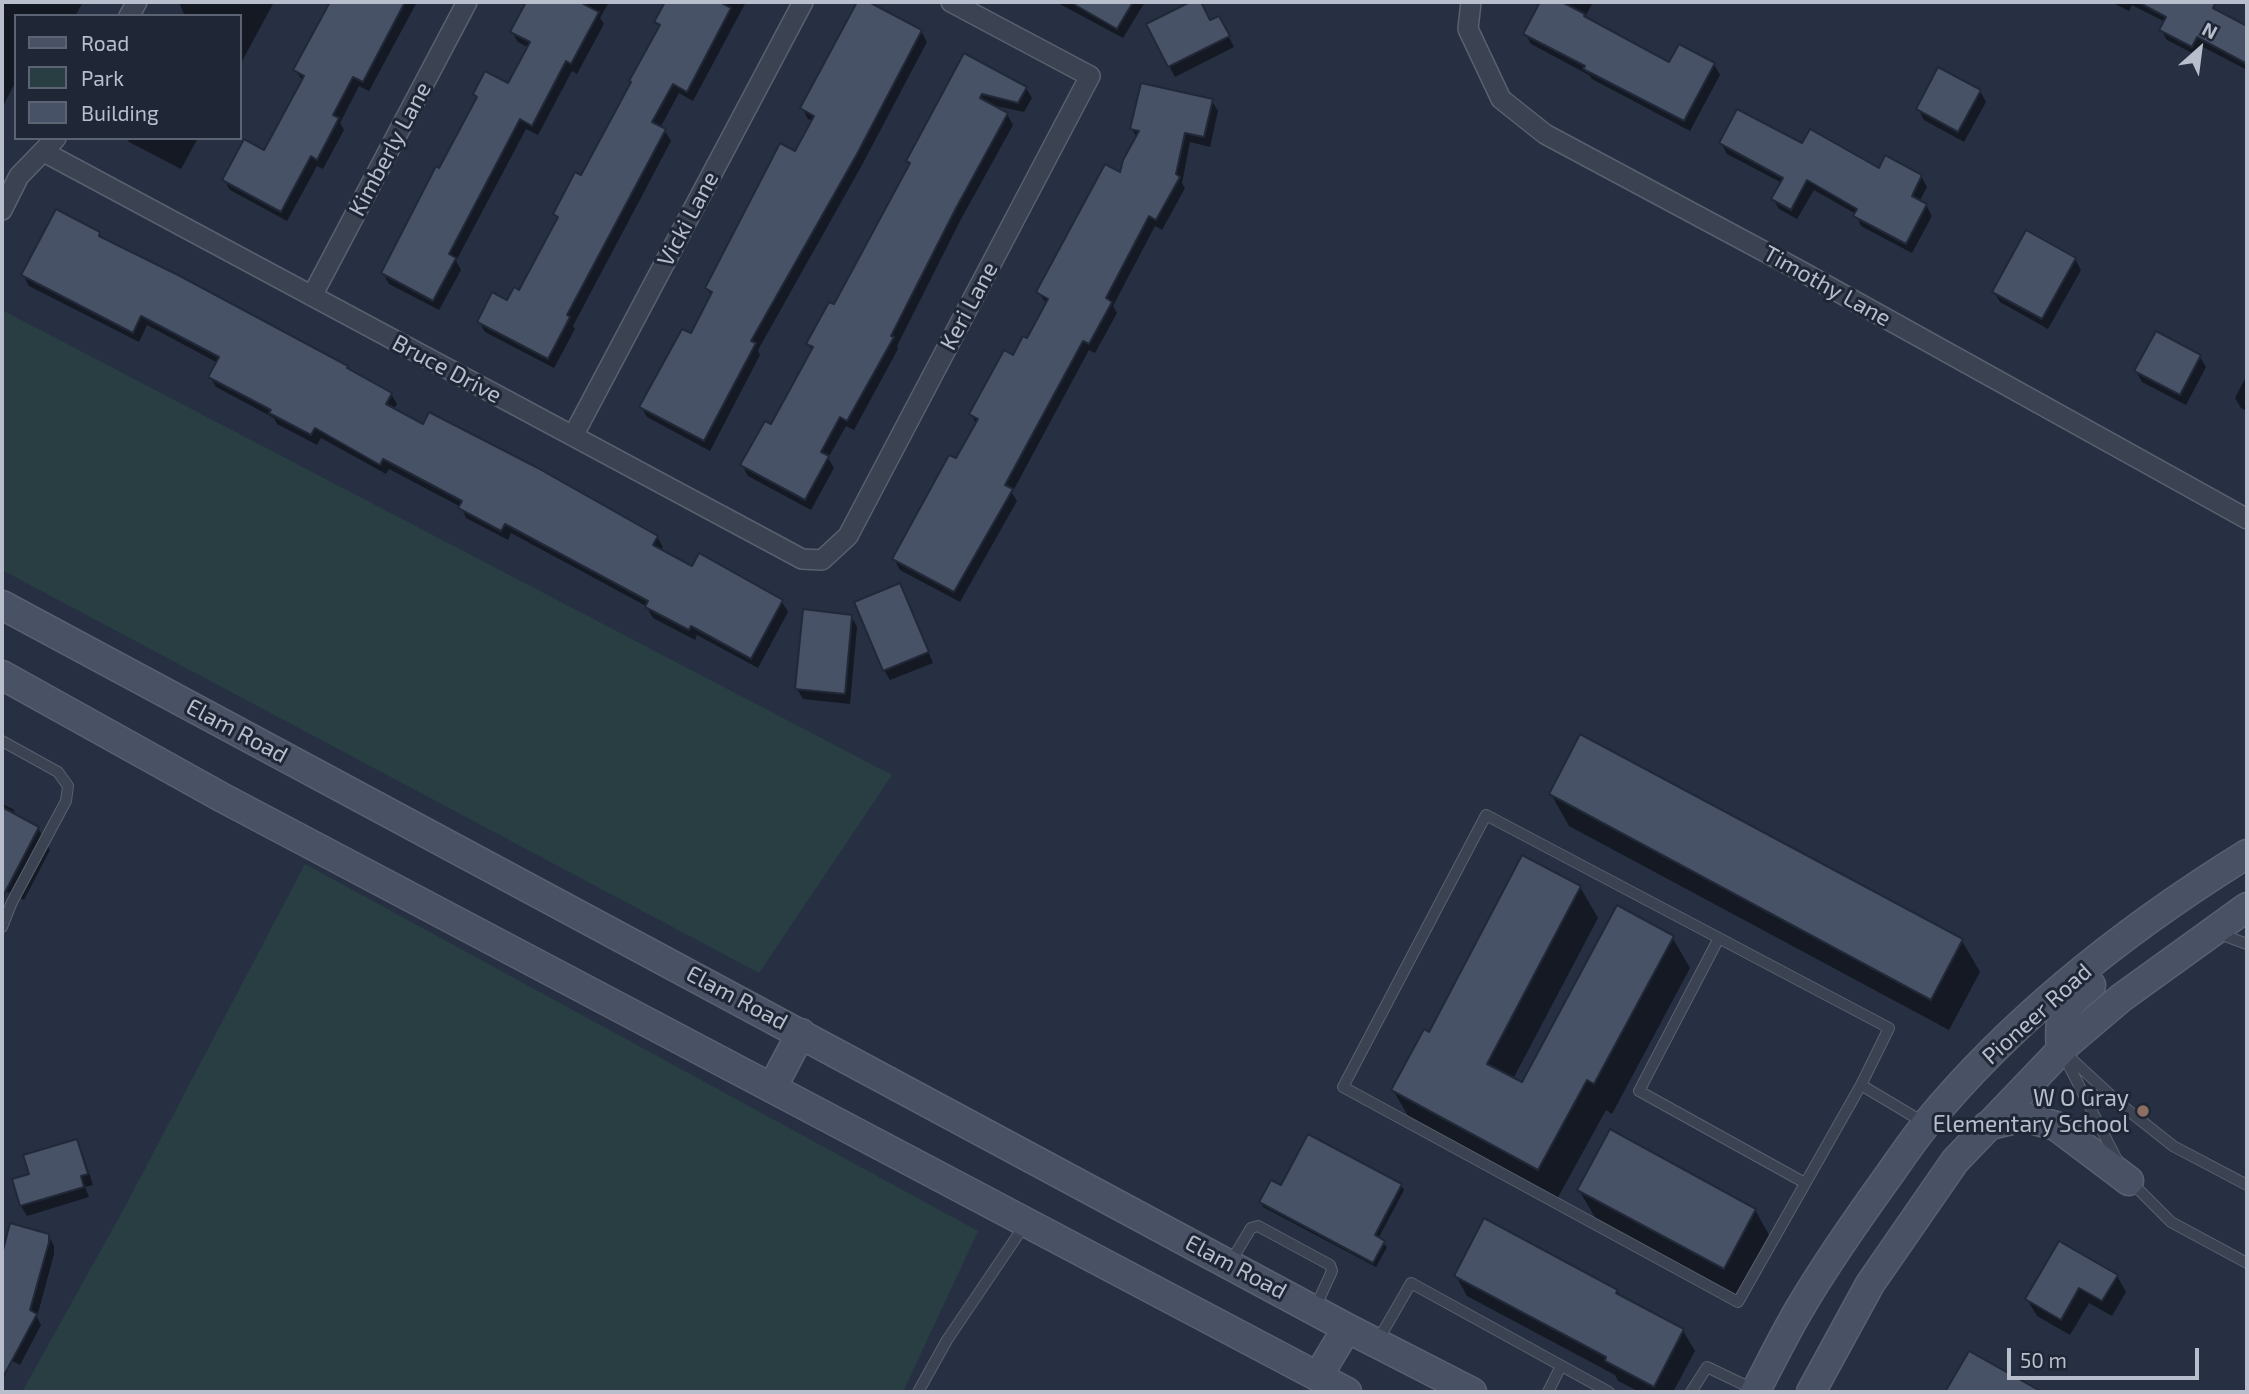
<!DOCTYPE html>
<style>
body{margin:0}
#map{position:relative;width:2249px;height:1394px;overflow:hidden;background:#263042;font-family:"Exo 2",sans-serif}
canvas{display:block}
.frame{position:absolute;inset:0;border:4px solid #b8becb;pointer-events:none}
.legend{position:absolute;left:14px;top:14px;width:228px;height:126px;box-sizing:border-box;background:#1f2737;border:2px solid #5c6372;margin:0;padding:9px 12px;list-style:none;font-size:21px;color:#b8becb}
.legend li{display:flex;align-items:center;gap:14px;height:35px}
.legend b{width:35px;border:2px solid #5c6372}
.north{position:absolute;left:2165px;top:14px;width:70px;height:70px;-webkit-text-stroke:5px #1f2737;paint-order:stroke;rotate:28deg;font-size:19px;font-weight:700;line-height:28px;text-align:center;color:#b8becb}
.north::after{content:'';display:block;margin:auto;width:24px;height:32px;background:#b8becb;clip-path:polygon(50% 0,100% 100%,50% 72%,0 100%)}
.scale{position:absolute;left:2007px;top:1348px;width:192px;height:32px;box-sizing:border-box;border:4px solid #b8becb;border-top:0;padding-left:9px;font-size:21px;line-height:24px;white-space:nowrap;color:#b8becb;-webkit-text-stroke:5px #1f2737;paint-order:stroke}
</style>
<div id="map">
<canvas width="2249" height="1394"></canvas>
<div class="frame"></div>
<ul class="legend">
<li><b style="height:9px;background:#495164"></b>Road</li>
<li><b style="height:19px;background:#283e43"></b>Park</li>
<li><b style="height:19px;background:#485266"></b>Building</li>
</ul>
<div class="north">N</div>
<div class="scale">50 m</div>
</div>
<script>
const context = document.querySelector('canvas').getContext('2d');
context.lineJoin = 'round';
function fillPath(path, color) { context.fillStyle = color; context.fill(path, 'evenodd'); }
function trace(path, color, width, dash) { context.strokeStyle = color; context.lineWidth = width; context.lineCap = dash ? 'butt' : 'round'; context.setLineDash(dash || []); context.stroke(path); }
function drawText(font, color, halo, rows, align = 'center') {
  context.font = font + ' "Exo 2",sans-serif'; context.lineWidth = 6; context.setLineDash([]); context.textBaseline = 'middle'; context.strokeStyle = halo; context.fillStyle = color; for (const [text, x, y, turn = 0] of rows) {
    context.save(); context.translate(x, y); context.rotate((+turn || 0) * Math.PI / 180); context.textAlign = isNaN(turn) ? turn : align; if (halo) context.strokeText(text, 0, 0); context.fillText(text, 0, 0); context.restore();
  }
}
fillPath(new Path2D(`
 M2,310L892,775L759,973L2,570Z
 M305,864L978,1231L903,1392H22L126,1205Z`), '#283e43');
fillPath(new Path2D(`
 M2,2H83L75,16H16V86L14,85L2,108Z
 M182,2H274L240,65L242,69L240,74V16H185L180,5Z
 M331,2H417L369,91L359,86L340,123L344,130L323,169L317,166L287,221L230,190L224,180L265,152L303,81L295,70Z
 M528,2H609L600,18L604,24L577,74L572,71L538,135L526,129L456,261L461,270L439,310L389,284L383,273L478,99L475,94L509,85L529,48L518,42L512,32Z
 M667,2H746L693,101L679,93L660,128L665,131L671,141L573,326L575,329L554,368L485,332L479,322L520,293L558,220L555,214L582,177L660,29L656,22Z
 M859,2H866L921,31L927,42L862,165L758,350L760,355L710,451L647,417L641,407L692,336L712,297L707,288L795,153L813,121L808,119L802,108Z
 M1056,2H1145L1123,38Z
 M1194,2H1199L1210,22L1224,28L1234,47L1175,77L1148,25Z
 M1542,2H1593L1585,17L1670,64H1714L1720,75L1690,131L1592,79L1589,75L1531,44L1525,33Z
 M2111,2H2200L2247,28V70L2203,47L2198,56L2167,40L2161,30L2165,22L2132,5L2129,11Z
 M965,56L1026,88L1032,98L1024,112L992,105L1007,114L1013,125L960,221L897,346L898,349L854,430L846,426L828,458L834,468L811,510L748,476L742,465L771,427L813,352L808,344L835,307L910,165L908,161Z
 M1980,91L1986,102L1964,142L1924,120L1918,109Z
 M1212,101L1218,111L1210,147L1190,142L1182,183L1185,188L1162,230L1155,226L1113,306L1117,313L1095,353L1089,350L1012,493L1017,501L960,602L900,570L894,559L956,460L976,423L971,414L1028,340L1047,304L1038,292L1121,175L1137,138L1132,129Z
 M127,138H198L181,169L129,142Z
 M1721,143L1803,146L1879,170L1921,176L1927,187L1919,202L1926,205L1932,216L1912,253L1861,226L1856,214L1814,190L1797,219L1779,209L1773,199L1782,183L1727,154Z
 M99,234L102,239L347,367L349,371L391,394L397,404L393,410L657,537L663,547L661,551L693,568L699,556L782,602L788,612L758,668L697,635L695,640L653,618L646,606L511,533L508,540L466,518L461,507L389,469L386,474L321,438L317,445L277,424L274,418L216,387L210,377L218,363L147,325L139,342L29,286L23,275Z
 M2075,259L2081,270L2048,329L2000,302L1994,292Z
 M2200,357L2206,367L2186,405L2142,382L2136,371Z
 M2247,375V411L2241,408L2235,398Z
 M905,596L933,663L890,680L884,670Z
 M851,616L857,627L850,704L803,699L797,689Z
 M1551,794L1962,941L1980,972L1949,1030L1569,826Z
 M2,804L13,809L17,817L38,828L50,850L24,900L2,889Z
 M1580,887L1598,918L1513,1079L1522,1085L1672,937L1690,968L1612,1114L1606,1110L1556,1201L1411,1121L1393,1090L1430,1034Z
 M76,1141L82,1151L93,1185L85,1187L89,1197L27,1216L21,1206L14,1180L31,1175Z
 M1401,1185L1404,1190L1378,1239L1387,1247L1376,1267L1263,1207L1261,1202L1282,1188Z
 M1579,1190L1755,1210L1773,1242L1742,1299L1597,1221Z
 M11,1225L48,1235L54,1246V1254L37,1317L41,1325L20,1365L9,1359L2,1372V1261Z
 M1456,1276L1617,1291L1621,1298L1683,1331L1695,1351L1673,1392H1640L1618,1381L1615,1375L1467,1296Z
 M2117,1276L2126,1292L2112,1316L2089,1303L2070,1335L2037,1316L2027,1299Z`), '#0007');
const building = new Path2D(`
 M330,2H405L363,82L353,77L333,115L339,118L317,160L311,156L281,212L222,180L244,139L264,150L304,76L293,70Z
 M526,2H580L599,12L571,64L566,61L532,126L520,119L449,254L456,258L433,301L381,273L436,166L439,168L477,97L473,94L485,71L508,83L530,42L510,32Z
 M665,2H720L731,8L687,92L673,84L652,122L666,129L567,315L570,317L548,359L477,322L492,292L507,300L514,287L519,290L558,217L553,214L575,172L581,175L631,82L629,81L660,25L654,22Z
 M857,2H869L922,30L857,154L751,341L756,343L704,441L639,407L682,329L691,333L712,292L705,288L780,143L795,151L814,116L800,108Z
 M1070,2H1133L1117,29Z
 M1190,2H1201L1210,20L1219,16L1230,36L1168,67L1146,24Z
 M1540,2H1562L1585,14L1584,16L1669,62L1679,44L1715,63L1684,121L1583,69L1585,66L1523,34Z
 M2138,2H2216L2213,8L2247,26V64L2197,37L2192,47L2159,30L2166,17Z
 M964,53L1027,87L1018,103L982,94L980,98L1008,113L955,210L891,336L894,337L847,421L840,417L821,452L829,456L805,500L740,465L765,421L771,424L813,347L806,344L829,302L834,304L910,163L906,161Z
 M1938,67L1981,90L1958,132L1916,109Z
 M1141,83L1213,99L1204,137L1185,133L1176,174L1180,177L1156,220L1149,216L1106,298L1112,302L1089,344L1083,341L1005,485L1013,489L954,592L892,559L949,455L956,458L978,419L969,414L1004,350L1013,355L1023,336L1027,338L1048,299L1036,292L1105,164L1120,172L1123,160L1139,131L1130,129Z
 M1737,109L1802,143L1810,129L1879,168L1885,155L1922,175L1912,196L1927,204L1906,244L1853,216L1857,209L1807,180L1791,210L1771,199L1783,178L1719,143Z
 M56,209L100,232L99,236L180,276L348,366L347,368L392,393L386,404L423,424L429,412L536,467L658,536L653,545L692,566L699,553L783,600L751,659L691,626L689,630L645,607L648,601L505,524L501,531L458,508L462,501L383,459L380,465L315,428L311,435L269,413L271,410L208,377L219,357L141,316L133,333L21,275Z
 M2026,230L2076,258L2042,319L1992,292Z
 M2156,331L2201,355L2180,395L2134,371Z
 M900,583L929,652L883,671L854,602Z
 M803,609L852,615L845,694L795,689Z
 M1580,734L1963,939L1931,1000L1549,794Z
 M2,807L39,827L2,898Z
 M1522,855L1581,886L1487,1064L1522,1082L1617,905L1674,936L1594,1084L1587,1080L1538,1170L1391,1090L1424,1029L1429,1032Z
 M1610,1129L1756,1209L1724,1269L1577,1190Z
 M1308,1134L1402,1184L1375,1235L1385,1241L1373,1263L1259,1202L1271,1180L1281,1185Z
 M77,1139L88,1174L81,1176L84,1187L20,1206L12,1179L29,1174L23,1155Z
 M1484,1218L1618,1290L1616,1293L1684,1329L1654,1387L1605,1361L1606,1357L1454,1276Z
 M10,1223L49,1234V1242L30,1310L37,1314L2,1379V1254Z
 M2059,1241L2118,1275L2102,1301L2079,1288L2061,1320L2025,1299Z
 M1969,1351L2042,1392H1945Z`);
fillPath(building, '#485266');
trace(building, '#212939', 2);
const service = new Path2D(`
 M2,741L58,772L68,786L66,801L12,902L2,927
 M2217,933L2247,944
 M1719,938L1639,1091L1805,1183
 M2063,1054L2118,1162
 M2067,1055L2119,1103L2173,1146L2247,1185
 M1861,1085L1889,1028L1486,815L1343,1087L1738,1302L1861,1085L1923,1122
 M2132,1183L2171,1222L2247,1263
 M1230,1263L1251,1228L1258,1226L1330,1265L1332,1271L1315,1308
 M1377,1342L1411,1283L1609,1392
 M918,1392L947,1340L1026,1223
 M1548,1392L1561,1366
 M1691,1392L1707,1367L1755,1390`);
const minor = new Path2D(`
 M1471,2L1468,29L1501,99L1545,134L1797,269L2247,519
 M129,16L137,2
 M44,152L802,559L822,560L848,536L1090,76L951,2
 M2,210L19,176L56,138
 M312,296L467,2
 M573,436L803,2`);
const secondary = new Path2D(`
 M2,605L1347,1328L1472,1392
 M2,675L223,798L1347,1392
 M2061,1050C2058,1014 2063,1008 2091,985
 M772,1088L801,1033
 M1987,1126L2024,1117L2056,1126L2129,1181
 M1318,1376L1347,1328
 M1755,1392C1770,1364 1784,1335 1800,1308C1827,1262 1858,1218 1889,1175C1901,1158 1913,1140 1927,1123C2016,1015 2129,927 2247,854
 M1811,1392L1870,1284L1955,1161L2068,1043L2121,998L2247,907`);
trace(service, '#59606f', 12);
trace(minor, '#59606f', 22);
trace(secondary, '#59606f', 31);
trace(service, '#3b4251', 10);
trace(minor, '#3b4251', 19);
trace(secondary, '#495164', 28);
for (const [x, y, r, color] of [
 [2143,1111,7,"#8d6e63"]
]) { const dot = new Path2D(); dot.arc(x, y, r, 0, 2 * Math.PI); context.fillStyle = color; context.fill(dot); trace(dot, '#1f2737', 2.5); }
drawText('23px', '#b8becb', '#1f2737', [
 ["Kimberly Lane",390,149,-62],
 ["Vicki Lane",688,219,-62],
 ["Timothy Lane",1827,286,29],
 ["Keri Lane",969,306,-62],
 ["Bruce Drive",447,369,28],
 ["Elam Road",237,731,28],
 ["Elam Road",737,998,28],
 ["Pioneer Road",2037,1014,-42],
 ["Elam Road",1236,1267,28]
]);
drawText('23px', '#b8becb', '#1f2737', [
 ["W O Gray",2129,1098],
 ["Elementary School",2129,1124]
], 'right');
</script>
